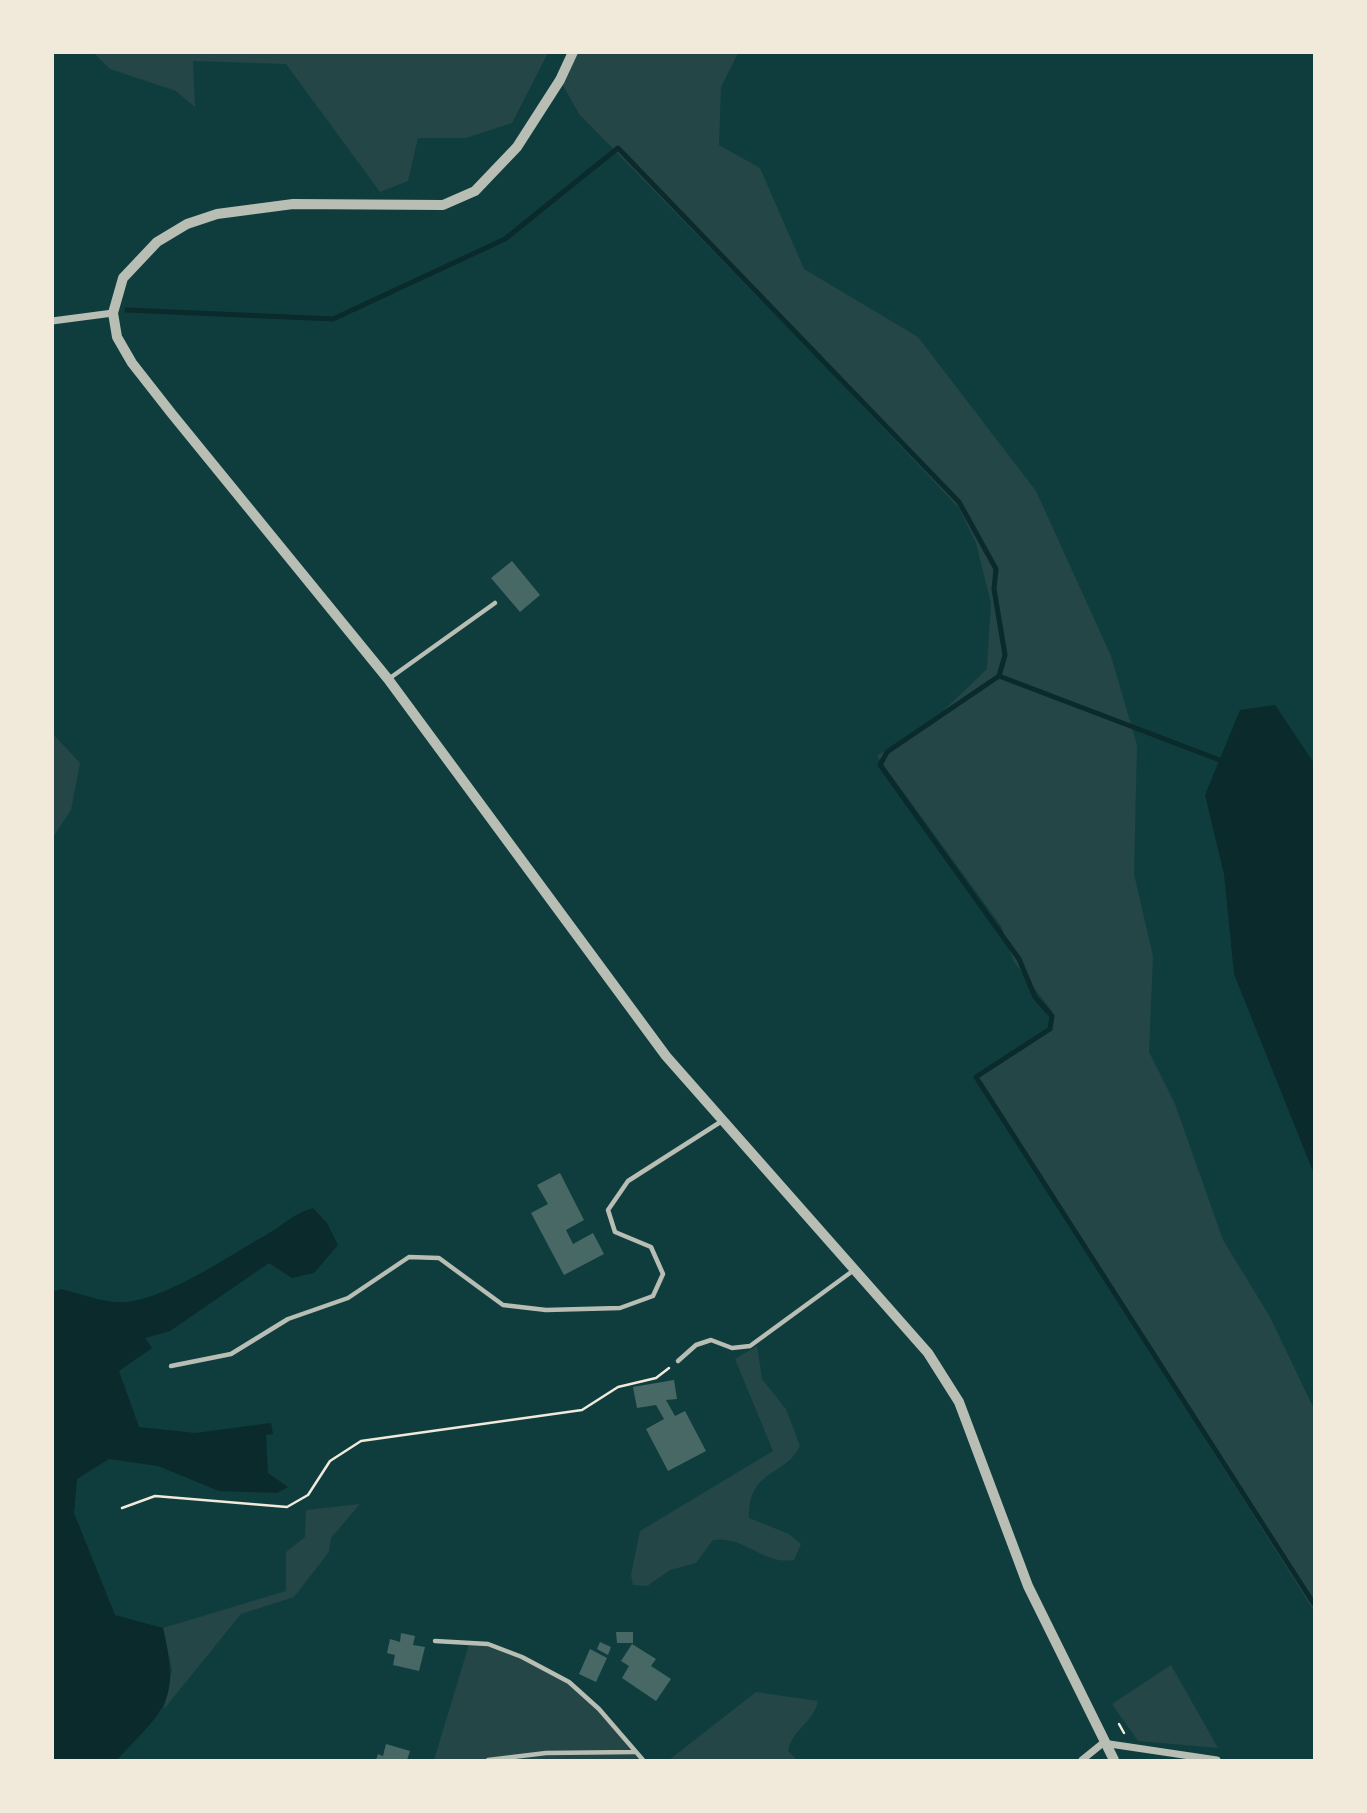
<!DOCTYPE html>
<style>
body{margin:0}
#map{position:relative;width:1367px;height:1813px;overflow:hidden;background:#0f3d3e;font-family:"Work Sans",sans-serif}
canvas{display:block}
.frame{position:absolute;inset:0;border:54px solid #f1e9da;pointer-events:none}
</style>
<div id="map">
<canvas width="1367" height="1813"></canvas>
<div class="frame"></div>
</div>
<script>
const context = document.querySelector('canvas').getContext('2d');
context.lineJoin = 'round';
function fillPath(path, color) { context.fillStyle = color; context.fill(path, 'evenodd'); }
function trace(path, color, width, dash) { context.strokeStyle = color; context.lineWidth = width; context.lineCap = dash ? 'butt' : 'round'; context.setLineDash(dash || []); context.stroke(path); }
fillPath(new Path2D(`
 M94,53H548L512,123L466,138H418L408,181L380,192L286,64L193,61L195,107L176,91L110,69Z
 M573,53H738L721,87L719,145L760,168L804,269L918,337L1036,491L1111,656L1137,745L1134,874L1153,956L1149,1052L1175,1104L1223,1240L1270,1317L1314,1409V1611L976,1077L1050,1029L1052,1011L1014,962L1001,926L877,756L943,711L987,669L991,603L976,543L959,508L825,366L579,114L560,80Z
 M53,734L80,763L71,810L53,837Z
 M757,1346L762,1379L786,1409L800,1446C785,1477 748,1469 749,1518L789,1534L801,1544L794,1560C762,1565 745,1535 713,1540L696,1563L670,1570L647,1586L633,1585L631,1575L640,1531L773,1451L735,1359Z
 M360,1504L331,1538L329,1552L294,1597L241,1614L164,1709L172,1670L163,1628L286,1591V1552L305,1537L306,1510Z
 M470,1641C548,1653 595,1704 642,1760H434Z
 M1171,1665L1218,1748L1138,1741L1112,1704Z
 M756,1692L818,1701C813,1723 793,1728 788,1751L797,1760H669Z`), '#244646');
fillPath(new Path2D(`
 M1275,705L1314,763V1174L1234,974L1224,874L1205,795L1240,710Z
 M313,1208L327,1223L338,1245L314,1273L292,1278L269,1263L170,1331L145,1338L152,1348L119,1371L139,1427L195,1433L271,1423L273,1434L266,1435L268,1473L288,1487L277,1493L219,1491L158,1466L109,1459L77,1479L74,1513L115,1615L163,1628C180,1703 166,1707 117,1760H53V1292L61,1289C78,1293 96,1300 114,1302C156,1307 228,1256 266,1235C282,1226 294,1213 313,1208Z`), '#0a2a2b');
trace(new Path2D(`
 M127,310L333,319L505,239L618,148L959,502L996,569L994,589L1005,655L999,676L887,752L880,765L1019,959L1035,997L1052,1016L1050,1029L976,1077L1314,1604
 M999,676L1225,762`), '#0a2a2b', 5);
fillPath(new Path2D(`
 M512,561L540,595L520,612L491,578Z
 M560,1173L584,1220L566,1230L573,1244L593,1233L604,1254L564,1275L531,1213L548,1204L537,1185Z
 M674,1380L677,1399L666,1400L675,1416L685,1411L706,1451L668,1471L646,1429L664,1419L656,1405L637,1408L633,1387Z
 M616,1632H633V1643H617Z
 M401,1633L415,1636L413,1645L425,1647L419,1671L393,1665L395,1655L387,1653L390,1639L400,1642Z
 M600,1642L611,1647L608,1655L597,1649Z
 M632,1644L656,1659L651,1666L671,1679L656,1701L622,1678L629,1666L621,1661Z
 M590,1649L607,1658L596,1682L579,1674Z
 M386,1744L410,1751L407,1760H376L378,1754L383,1756Z`), '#486865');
trace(new Path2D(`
 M122,1508L155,1496L287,1507L308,1495L330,1461L361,1441L582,1410L618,1387L656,1378L669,1368
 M1119,1724L1124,1733`), '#f1e9da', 2.5);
trace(new Path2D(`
 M390,678L495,603
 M678,1361L696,1345L711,1340L732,1348L750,1346L854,1270
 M171,1366L231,1354L288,1319L348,1298L409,1257L439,1258L503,1305L546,1310L620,1308L653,1296L663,1274L651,1247L615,1232L608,1210L628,1181L722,1121
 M435,1641L488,1644L522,1657L569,1682L599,1709L643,1760
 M488,1760L546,1753L635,1752`), '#b8beb3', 4.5);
trace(new Path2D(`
 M52,321L113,313
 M1082,1760L1103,1743L1217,1760`), '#b8beb3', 7);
trace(new Path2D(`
 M573,52L560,80L517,147L475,191L443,205L293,204L217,214L187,224L157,242L123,278L113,313L117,337L132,363L172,414L388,679L666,1056L928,1353L959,1402L1028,1586L1114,1760`), '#b8beb3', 10);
</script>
